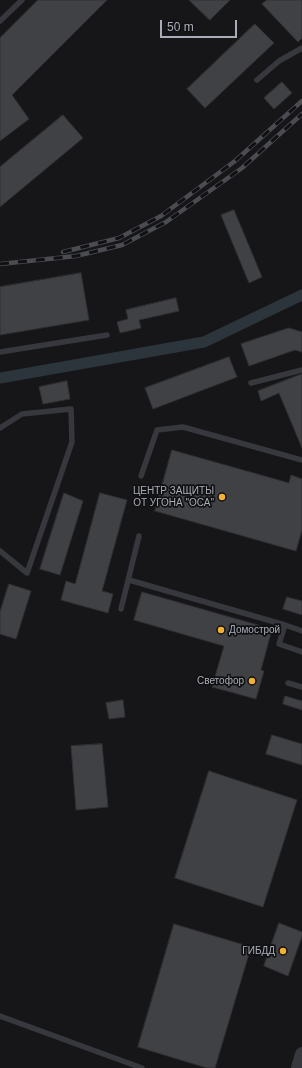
<!DOCTYPE html>
<meta charset="utf-8">
<style>
body{margin:0}
#map{position:relative;width:302px;height:1068px;overflow:hidden;background:#161618;font-family:Arial,sans-serif}
canvas{display:block}
.scale{position:absolute;left:160px;top:20px;width:77px;height:18px;box-sizing:border-box;border:2px solid #a8adb8;border-top:0;padding-left:5px;font-size:12px;line-height:14px;white-space:nowrap;color:#a8adb8;-webkit-text-stroke:3px #111113;paint-order:stroke}
</style>
<div id="map">
<canvas width="302" height="1068"></canvas>
<div class="scale">50 m</div>
</div>
<script>
const context = document.querySelector('canvas').getContext('2d');
context.lineJoin = 'round';
function trace(path, color, width, dash) { context.strokeStyle = color; context.lineWidth = width; context.lineCap = dash ? 'butt' : 'round'; context.setLineDash(dash || []); context.stroke(path); }
function fillPath(path, color) { context.fillStyle = color; context.fill(path, 'evenodd'); }
function drawText(font, color, halo, rows, align = 'center') {
  context.font = font + ' Arial,sans-serif'; context.lineWidth = 3.5; context.setLineDash([]); context.textBaseline = 'middle'; context.strokeStyle = halo; context.fillStyle = color; for (const [text, x, y, turn = 0] of rows) {
    context.save(); context.translate(x, y); context.rotate((+turn || 0) * Math.PI / 180); context.textAlign = isNaN(turn) ? turn : align; if (halo) context.strokeText(text, 0, 0); context.fillText(text, 0, 0); context.restore();
  }
}
trace(new Path2D(`
 M0,378L204,342L302,295`), '#2c353c', 11);
const building = new Path2D(`
 M38,0H107L12,95L29,119L0,141V38Z
 M189,0H230L210,20Z
 M267,0H302V38L298,42L262,4Z
 M255,24L274,43L205,108L187,89Z
 M282,82L292,93L274,109L264,98Z
 M63,115L83,138L0,207V167Z
 M234,210L262,277L249,283L221,215Z
 M81,273L89,320L0,335V287Z
 M176,298L179,311L139,320L141,328L120,333L117,322L128,319L126,310Z
 M289,328L302,332V352L295,350L249,366L241,344Z
 M229,357L237,377L153,409L145,388Z
 M302,374V448L279,393L261,401L258,391Z
 M67,381L70,399L43,404L39,387Z
 M172,450L289,483L291,475L302,479V530L296,551L155,511Z
 M64,493L83,501L60,575L40,569Z
 M100,493L127,500L102,591L113,594L108,613L61,600L66,581L75,584Z
 M9,584L31,591L16,639L0,634V612Z
 M142,592L272,629L261,670L264,671L256,699L212,687L224,646L134,620Z
 M287,597L302,601V615L283,609Z
 M285,696L302,701V710L283,704Z
 M123,700L125,717L109,719L106,703Z
 M272,735L302,744V765L266,754Z
 M102,744L108,807L76,810L71,746Z
 M209,771L297,800L263,907L175,878Z
 M279,923L302,932V936L288,976L264,966Z
 M174,924L251,947L215,1068H207L138,1047Z`);
fillPath(building, '#404145');
trace(building, '#303034', 1);
trace(new Path2D(`
 M0,21L22,0
 M257,80L279,61L302,48
 M0,352L107,335
 M251,383L302,370
 M0,428L22,414L71,409L72,442L27,573L0,551
 M141,476L157,430L183,427L302,460
 M129,580L285,625
 M121,609L139,536
 M302,631L285,625L279,644L302,652
 M288,683L302,687
 M0,1016L142,1068`), '#37383d', 5.5);
trace(new Path2D(`
 M298,1068L302,1054`), '#37383d', 14);
const rail = new Path2D(`
 M63,252L119,238L161,216L235,161L302,101
 M0,264L76,256L122,245L166,222L242,168L302,114`);
trace(rail, '#4a4c52', 4.5);
trace(rail, '#111113', 3, [9]);
for (const [x, y, r, color] of [
 [222,497,4,"#f2b134"],
 [221,630,4,"#f2b134"],
 [252,681,4,"#f2b134"],
 [283,951,4,"#f2b134"]
]) { const dot = new Path2D(); dot.arc(x, y, r, 0, 2 * Math.PI); context.fillStyle = color; context.fill(dot); trace(dot, '#111113', 1.5); }
drawText('10px', '#a8adb8', '#111113', [
 ["ЦЕНТР ЗАЩИТЫ",214,491],
 ["ОТ УГОНА \"ОСА\"",214,503],
 ["Домострой",229,630,"left"],
 ["Светофор",244,681],
 ["ГИБДД",275,951]
], 'right');
</script>
